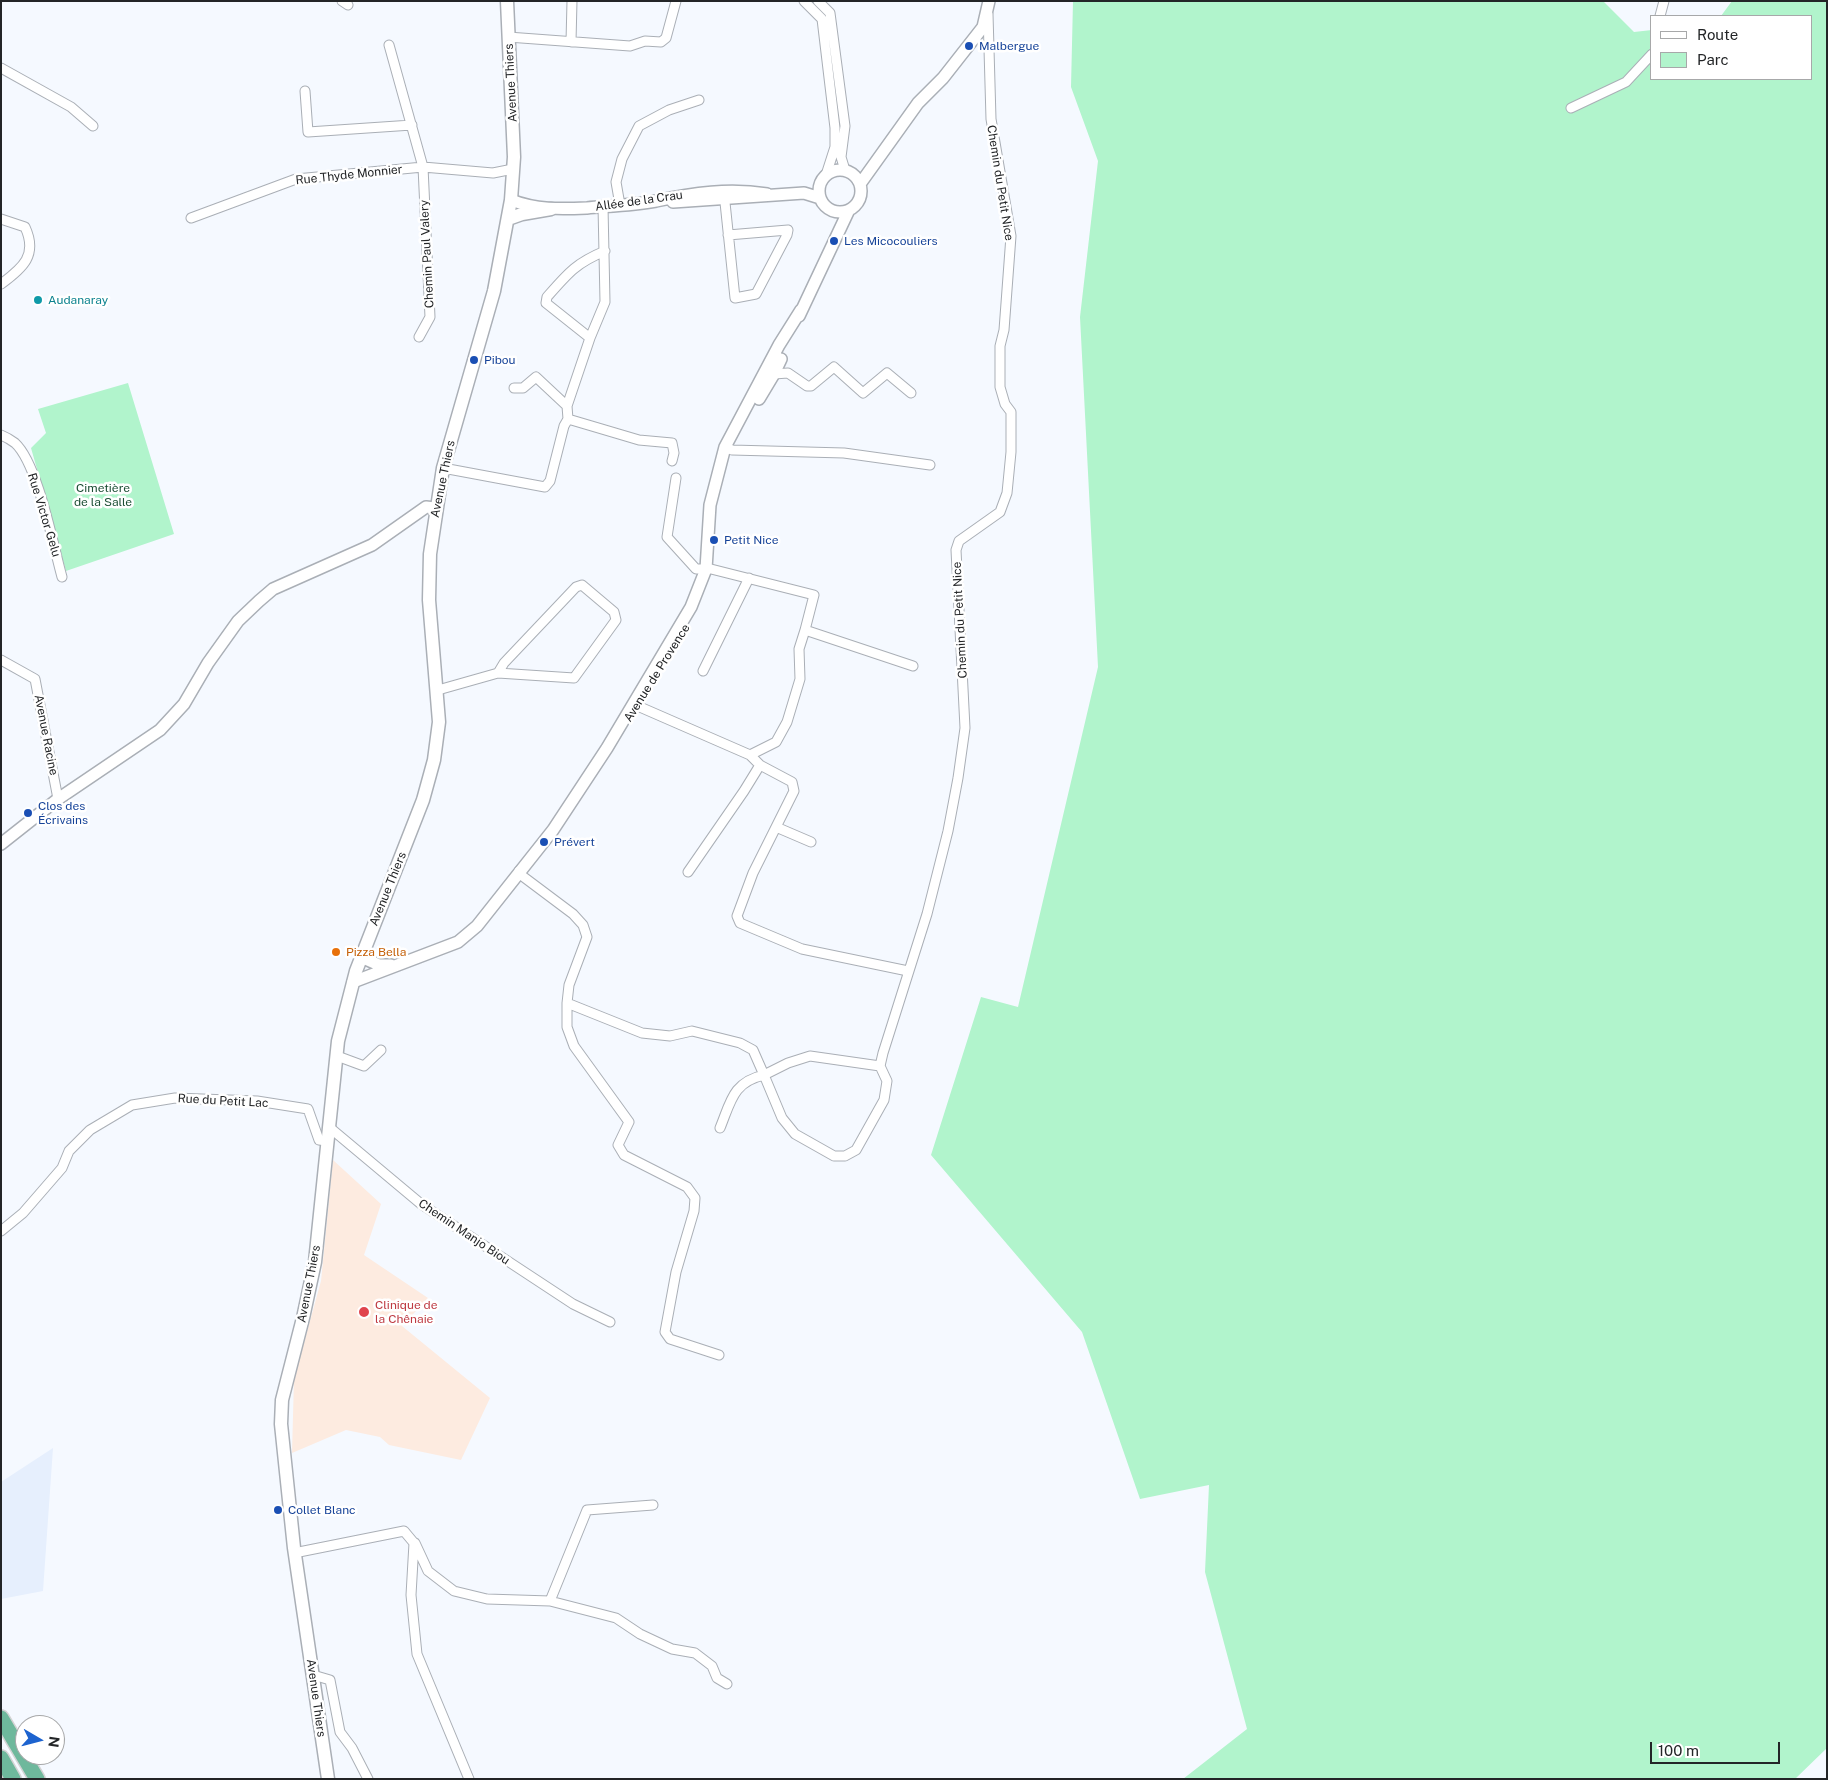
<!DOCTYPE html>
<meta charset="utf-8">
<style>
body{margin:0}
#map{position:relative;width:1828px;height:1780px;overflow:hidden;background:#f5f9ff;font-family:"Public Sans",sans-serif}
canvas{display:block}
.frame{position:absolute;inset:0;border:2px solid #232527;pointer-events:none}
.legend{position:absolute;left:1650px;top:15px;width:162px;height:65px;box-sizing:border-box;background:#fff;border:1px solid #a7a8a9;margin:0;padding:6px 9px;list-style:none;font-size:15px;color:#232527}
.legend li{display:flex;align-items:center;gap:10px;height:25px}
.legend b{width:25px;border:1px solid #a7a8a9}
.north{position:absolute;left:15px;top:1715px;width:50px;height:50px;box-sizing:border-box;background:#fff;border:1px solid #a7a8a9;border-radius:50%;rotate:98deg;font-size:14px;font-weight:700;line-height:20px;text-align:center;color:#232527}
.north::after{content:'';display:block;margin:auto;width:18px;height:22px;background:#1d63cf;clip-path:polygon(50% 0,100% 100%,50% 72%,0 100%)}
.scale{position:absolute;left:1650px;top:1742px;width:130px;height:22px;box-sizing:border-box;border:2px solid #232527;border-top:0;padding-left:6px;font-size:15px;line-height:18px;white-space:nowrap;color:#232527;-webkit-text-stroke:4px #fff;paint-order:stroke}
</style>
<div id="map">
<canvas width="1828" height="1780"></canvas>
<div class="frame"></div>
<ul class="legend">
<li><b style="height:6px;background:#fff"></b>Route</li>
<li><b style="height:14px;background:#b1f4cc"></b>Parc</li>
</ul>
<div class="north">N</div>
<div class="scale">100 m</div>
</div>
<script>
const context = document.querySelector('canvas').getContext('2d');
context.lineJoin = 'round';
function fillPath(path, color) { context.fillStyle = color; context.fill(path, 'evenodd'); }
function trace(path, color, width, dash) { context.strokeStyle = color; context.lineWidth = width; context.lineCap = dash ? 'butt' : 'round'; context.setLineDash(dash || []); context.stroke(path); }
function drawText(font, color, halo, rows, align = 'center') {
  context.font = font + ' "Public Sans",sans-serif'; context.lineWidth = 5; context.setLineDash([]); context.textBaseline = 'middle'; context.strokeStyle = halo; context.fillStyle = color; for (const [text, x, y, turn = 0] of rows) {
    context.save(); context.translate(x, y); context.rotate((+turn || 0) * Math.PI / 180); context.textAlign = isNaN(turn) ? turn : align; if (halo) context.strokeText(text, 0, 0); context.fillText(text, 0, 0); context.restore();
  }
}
fillPath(new Path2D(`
 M53,1448L43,1591L1,1599V1482Z`), '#e6effd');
fillPath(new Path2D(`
 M333,1160L381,1204L364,1255L428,1298L402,1326L490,1398L461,1460L389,1445L380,1437L346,1430L292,1453L294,1379L321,1281Z`), '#fdebe0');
fillPath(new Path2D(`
 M1073,1H1603L1634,32L1652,30V79H1812V16H1721L1732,1H1827V1748L1795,1779H1183L1247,1729L1205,1572L1209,1485L1140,1499L1082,1332L931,1155L981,997L1018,1007L1098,667L1080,317L1098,161L1071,87Z
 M128,383L174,534L66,571L31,448L46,433L38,409Z`), '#b1f4cc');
const minor = new Path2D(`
 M342,1L348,5
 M804,1L822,19L835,128V147L826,175
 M818,1L830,13L845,126L841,157L845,170
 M1660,16L1664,1
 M508,37L630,46L645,41L661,42L666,38L676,1
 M571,42L572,1
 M389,45L423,167L493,173L513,169
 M1,68L71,107L93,126
 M305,91L308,132L412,125
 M1571,108L1626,82L1652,54
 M724,193L735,298L756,294L787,235L788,230L728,235
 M620,205L616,182L622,159L639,126L669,110L699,100
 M603,206L605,302L590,338L546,303L547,297C568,273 576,263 605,251
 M191,218L296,179L423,167L430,317L419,337
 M1,219L25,227C38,255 23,268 1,284
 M770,372L774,374L788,373L807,386H811L834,367L863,393L887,373L911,393
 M567,406L590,338
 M568,419L639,440L672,443L674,453L672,461
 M1,435C6,437 11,440 15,443C38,464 53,545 62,577
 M725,447L732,450L844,453L930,465
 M443,468L545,487L550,481L564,426L568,419L567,406L536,377L523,388H514
 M676,478L667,537L696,569H711L814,595L805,630L913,666
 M1,660L35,679L58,799
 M703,671L749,578
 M438,690L498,673L574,678L616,620L614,612L582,585L576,587L504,663L498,673
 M633,704L750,755L760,765L792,782L794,791L753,873L737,916L740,923L802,949L908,971
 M750,755L776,742L787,722L800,679L799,649L805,630
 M776,827L811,842
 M519,871L521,875L573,914L583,925L587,937L569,985L567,1003V1027L574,1046L629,1122L618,1145L624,1155L687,1187L695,1198L694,1211L676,1272L665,1332L670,1339L719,1355
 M688,872L744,791L760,765
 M567,1003L642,1033L670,1036L692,1031L740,1043L753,1050L764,1075C733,1082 731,1101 720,1128
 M337,1056L364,1066L381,1050
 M810,1056L880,1066L887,1081L884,1100L856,1150L845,1156H834L795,1134L782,1118L764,1075L788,1063Z
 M880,1066L883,1053L927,914L948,831L958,778L965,728L956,550L959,541L1000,512L1007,493L1011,452V412L1005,404L1000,387V346L1004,330L1011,236L991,119L988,14
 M329,1127L421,1204L573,1304L610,1322
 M1,1231L23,1213L62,1168L69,1151L90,1130L132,1105L175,1098L257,1101L308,1109L319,1140L327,1141
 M415,1543L428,1571L454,1591L487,1599L550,1601L616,1618L640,1634L672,1649L695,1653L712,1666L717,1678L727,1684
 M294,1553L404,1531L414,1543L411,1595L417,1654L469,1779
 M550,1601L587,1510L653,1505
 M313,1675L330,1680L340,1732L352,1748L368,1779`);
const tertiary = new Path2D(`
 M819 191a21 21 0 1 1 42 0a21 21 0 1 1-42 0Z
 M860,184L918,103L943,78L983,27L989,1
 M511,200C536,210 561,209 587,208C610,206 634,205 656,201C693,193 729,188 767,194
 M673,202L804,193L820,198
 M799,316L848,212
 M759,399L774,374L781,359
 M1,844L58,799L160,730L184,704L208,663L238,621L259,601L273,589L372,545L426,507L435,508
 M361,957L379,965H391
 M353,982L458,942L477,926L553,830L607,748L691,607L706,569L710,505L725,447L779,345L801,310`);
const secondary = new Path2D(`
 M508,219L522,214L551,209
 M328,1779L294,1548L281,1424L282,1400L303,1318L315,1262L338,1041L356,971L423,800L434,760L439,722L429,600L430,554L443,468L494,291L511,200L514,157L507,1`);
const trunk = new Path2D(`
 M1,1718L37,1779
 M1,1758L13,1779`);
trace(minor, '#aaafb6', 11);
trace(tertiary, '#aaafb6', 14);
trace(secondary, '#aaafb6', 15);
trace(trunk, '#d3d3d4', 18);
trace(minor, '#fff', 9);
trace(tertiary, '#fff', 11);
trace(secondary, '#fff', 12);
trace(trunk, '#6eb89c', 15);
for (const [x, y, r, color] of [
 [969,46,5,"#1a4fb4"],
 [834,241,5,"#1a4fb4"],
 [38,300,5,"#0f9aa8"],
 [474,360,5,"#1a4fb4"],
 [714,540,5,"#1a4fb4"],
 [28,813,5,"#1a4fb4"],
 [544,842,5,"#1a4fb4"],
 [336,952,5,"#e8710a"],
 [364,1312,6,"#e0444e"],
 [278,1510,5,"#1a4fb4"]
]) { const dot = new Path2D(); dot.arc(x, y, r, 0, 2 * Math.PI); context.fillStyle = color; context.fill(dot); trace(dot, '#fff', 2); }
drawText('12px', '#164399', '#fff', [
 ["Malbergue",979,46],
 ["Les Micocouliers",844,241],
 ["Pibou",484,360],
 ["Petit Nice",724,540],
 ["Clos des",38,806],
 ["Écrivains",38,820],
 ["Prévert",554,842],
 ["Collet Blanc",288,1510]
], 'left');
drawText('12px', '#232527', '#fff', [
 ["Avenue Thiers",511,83,-93],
 ["Rue Thyde Monnier",349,175,-6],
 ["Chemin du Petit Nice",1000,183,81],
 ["Allée de la Crau",639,201,-8],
 ["Chemin Paul Valery",427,254,-93],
 ["Avenue Thiers",443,479,-78],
 ["Rue Victor Gelu",44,515,73],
 ["Chemin du Petit Nice",960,620,-93],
 ["Avenue de Provence",657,673,-58],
 ["Avenue Racine",46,735,79],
 ["Avenue Thiers",388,889,-68],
 ["Rue du Petit Lac",223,1101,3],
 ["Chemin Manjo Biou",464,1232,34],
 ["Avenue Thiers",309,1284,-79],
 ["Avenue Thiers",316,1698,82]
]);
drawText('12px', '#0d838f', '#fff', [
 ["Audanaray",48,300]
], 'left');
drawText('12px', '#1c4e34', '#fff', [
 ["Cimetière",103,488],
 ["de la Salle",103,502]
]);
drawText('12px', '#c56008', '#fff', [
 ["Pizza Bella",346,952]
], 'left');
drawText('12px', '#be3a42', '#fff', [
 ["Clinique de",375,1305],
 ["la Chênaie",375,1319]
], 'left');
</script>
